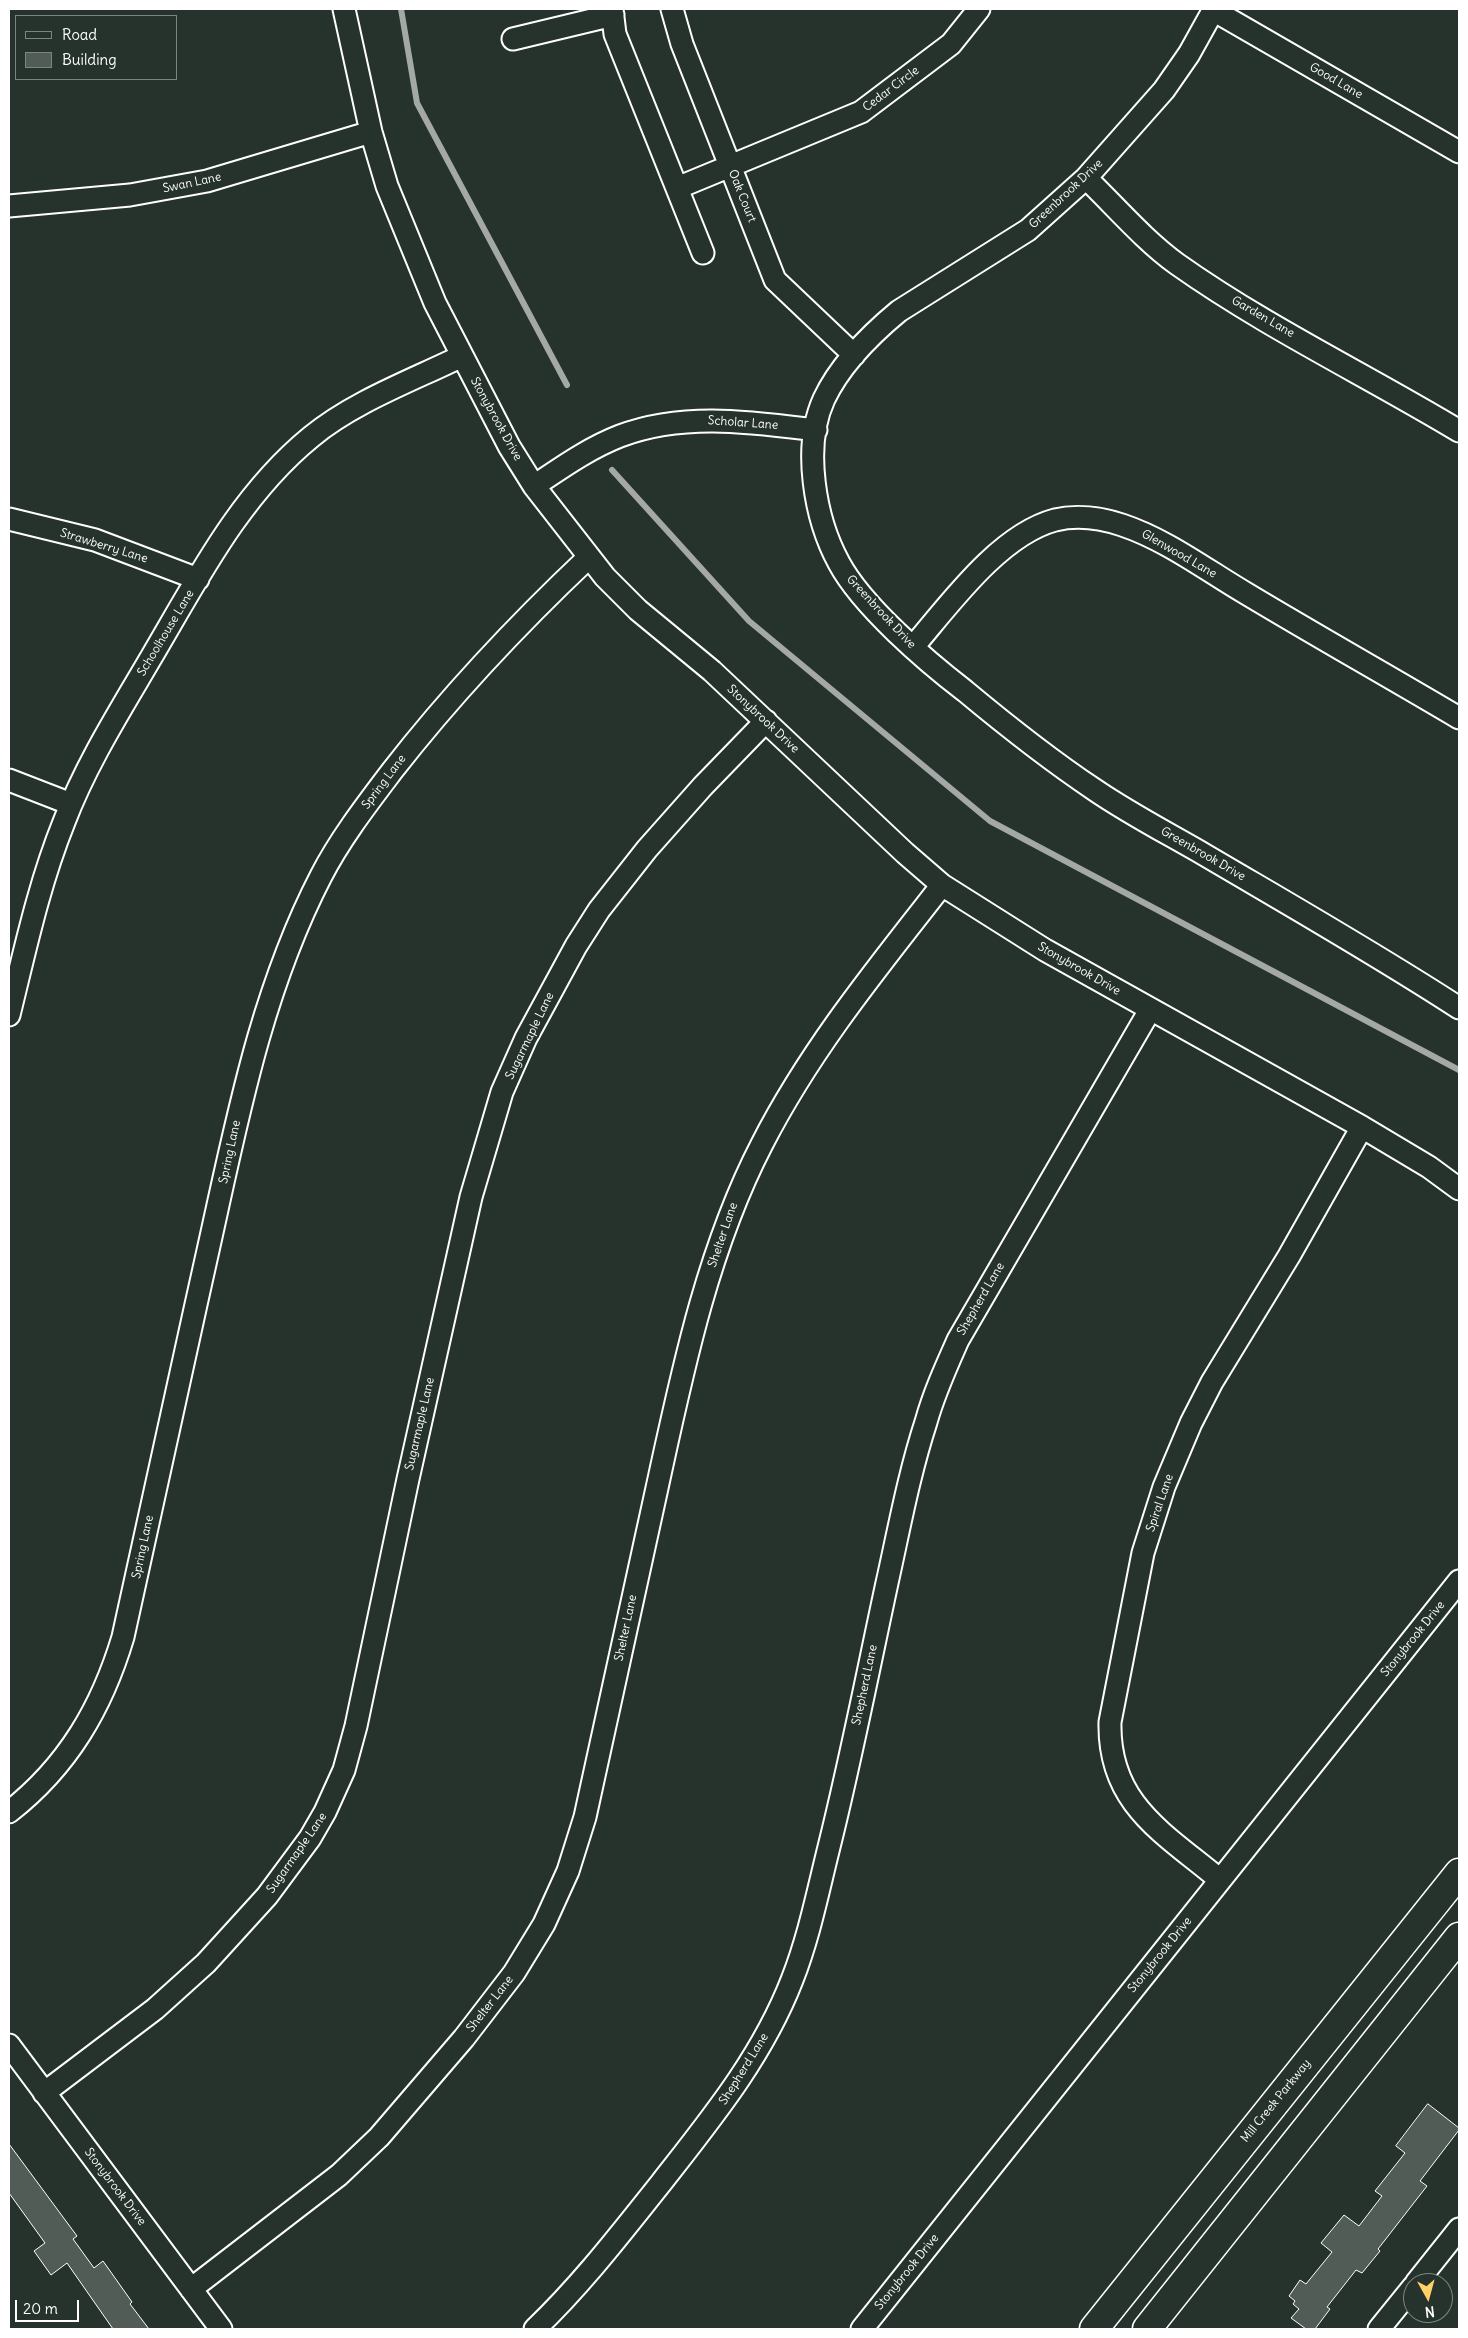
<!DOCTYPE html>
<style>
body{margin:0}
#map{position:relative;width:1468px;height:2338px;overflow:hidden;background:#26332d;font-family:Delius,sans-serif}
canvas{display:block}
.frame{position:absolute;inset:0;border:10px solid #fff;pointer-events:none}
.legend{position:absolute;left:15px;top:15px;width:162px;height:65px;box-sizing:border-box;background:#26332d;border:1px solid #7d8581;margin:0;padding:6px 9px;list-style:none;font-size:15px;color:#fff}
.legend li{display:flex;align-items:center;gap:10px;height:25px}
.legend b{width:25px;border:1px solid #7d8581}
.north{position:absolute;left:1403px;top:2273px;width:50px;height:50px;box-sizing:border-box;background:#26332d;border:1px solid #7d8581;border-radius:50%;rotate:173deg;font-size:14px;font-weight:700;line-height:20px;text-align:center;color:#fff}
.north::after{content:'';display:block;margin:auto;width:18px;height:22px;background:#ffd166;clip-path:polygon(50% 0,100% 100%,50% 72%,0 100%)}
.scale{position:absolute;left:15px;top:2300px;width:64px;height:22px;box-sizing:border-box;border:2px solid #fff;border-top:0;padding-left:6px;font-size:15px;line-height:18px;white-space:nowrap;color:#fff;-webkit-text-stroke:4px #26332d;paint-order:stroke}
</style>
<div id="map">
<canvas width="1468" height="2338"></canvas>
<div class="frame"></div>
<ul class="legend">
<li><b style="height:6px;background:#26332d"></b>Road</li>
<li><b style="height:14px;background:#515c57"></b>Building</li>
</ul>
<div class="north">N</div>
<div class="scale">20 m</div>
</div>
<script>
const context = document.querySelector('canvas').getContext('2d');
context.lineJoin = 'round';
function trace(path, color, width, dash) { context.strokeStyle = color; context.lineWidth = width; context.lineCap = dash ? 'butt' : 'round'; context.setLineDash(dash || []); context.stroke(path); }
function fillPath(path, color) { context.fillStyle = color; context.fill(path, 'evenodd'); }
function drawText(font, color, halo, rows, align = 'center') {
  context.font = font + ' Delius,sans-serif'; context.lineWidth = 4.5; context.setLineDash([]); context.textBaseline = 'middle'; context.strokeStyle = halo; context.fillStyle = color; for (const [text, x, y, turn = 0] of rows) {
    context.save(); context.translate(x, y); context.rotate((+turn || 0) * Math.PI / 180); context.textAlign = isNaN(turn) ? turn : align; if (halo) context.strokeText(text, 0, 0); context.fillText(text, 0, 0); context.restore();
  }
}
trace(new Path2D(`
 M401,9L417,103L567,385
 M612,470L749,621L990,821L1459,1070`), '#a4a9a7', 6);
const building = new Path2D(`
 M1428,2104L1459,2128V2130L1420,2181L1427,2186L1378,2249L1380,2251L1362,2273L1356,2270L1327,2307L1330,2309L1315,2329H1306L1291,2318L1299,2309L1293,2304L1295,2301L1289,2296L1300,2280L1306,2284L1332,2252L1321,2243L1344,2215L1359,2226L1382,2196L1375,2191L1405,2153L1396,2146Z
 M9,2144L77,2236L73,2239L94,2268L103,2261L132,2302L130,2304L149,2329H113L67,2263L51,2275L34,2251L45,2243L9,2193Z`);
fillPath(building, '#515c57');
trace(building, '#fff', 1);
const minor = new Path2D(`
 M344,9L371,132L387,186L435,303L509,446L534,486L605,577L638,610L712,671L905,853L942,885L1045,950L1362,1127L1429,1167L1459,1189
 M612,9L615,34L703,253
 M672,9L682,44L775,280L854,355
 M1214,9L1189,54L1164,90L1086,178L1028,230L899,311C870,335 840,365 824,399C802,447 815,519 839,563C862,606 926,661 965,691C1007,726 1050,760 1095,790C1130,814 1169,834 1205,855C1290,905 1376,954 1459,1008
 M1213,10L1459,152
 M513,39L613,15
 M1086,178C1116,207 1144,240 1177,264C1266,327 1366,375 1459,431
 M677,188L861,112L951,44L979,9
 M9,206L130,195L207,181L371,132
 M534,486C561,468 589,448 620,436C683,412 751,422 816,430
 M9,519L95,540L198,579
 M913,647C949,605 999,535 1055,520C1076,515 1101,518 1122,525C1167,540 1206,570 1247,594C1317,636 1388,676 1459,718
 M9,780L71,804
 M9,1015C25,950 39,884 64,822C86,764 121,709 152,656C198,578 240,495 311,437C353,402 413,380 462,356
 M9,1812C68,1766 102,1707 123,1637C152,1506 180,1376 209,1246C237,1120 261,992 321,876C340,839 367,804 392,771C452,694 518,624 589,557
 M1220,1880C1164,1833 1108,1804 1110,1722L1143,1553L1164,1487L1191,1423L1212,1382L1289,1256L1362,1127
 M9,2045L221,2329
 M44,2093L155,2009L206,1963L267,1896L310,1838L325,1812L344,1770L356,1726L408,1479L471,1197L502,1092L526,1038L576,946L599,910L647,849L703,786L766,721
 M1416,2283L1459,2229
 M191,2289L339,2175L379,2137L464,2038L514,1973L544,1924L568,1871L585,1817C609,1707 633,1598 657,1488C682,1373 707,1250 762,1144C810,1050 877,968 942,885
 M535,2329C582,2284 621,2233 661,2183C711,2119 762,2057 792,1980C809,1937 818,1891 829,1847C851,1759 868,1671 887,1583C899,1529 909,1474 926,1422C934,1393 946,1367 958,1340L1150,1010
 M862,2329L1459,1581
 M1379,2329L1413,2287`);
const major = new Path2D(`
 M1094,2329L1459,1873
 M1147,2329L1459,1937`);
trace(minor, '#fff', 25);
trace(major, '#fff', 31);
trace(minor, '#26332d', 21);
trace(major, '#26332d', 28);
drawText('12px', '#fff', '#26332d', [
 ["Good Lane",1336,81,30],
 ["Cedar Circle",891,89,-37],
 ["Swan Lane",192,183,-12],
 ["Greenbrook Drive",1066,194,-43],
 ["Oak Court",742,196,68],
 ["Garden Lane",1263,317,30],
 ["Stonybrook Drive",496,419,61],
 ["Scholar Lane",743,423,4],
 ["Strawberry Lane",104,546,17],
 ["Glenwood Lane",1179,554,30],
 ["Greenbrook Drive",881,612,47],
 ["Schoolhouse Lane",166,633,-59],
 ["Stonybrook Drive",763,719,43],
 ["Spring Lane",384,782,-53],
 ["Greenbrook Drive",1203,854,30],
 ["Stonybrook Drive",1079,969,30],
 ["Sugarmaple Lane",530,1036,-64],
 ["Spring Lane",230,1152,-78],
 ["Shelter Lane",723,1235,-71],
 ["Shepherd Lane",981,1299,-60],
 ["Sugarmaple Lane",420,1424,-77],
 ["Spiral Lane",1160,1503,-71],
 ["Spring Lane",143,1547,-78],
 ["Shelter Lane",626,1628,-78],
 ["Stonybrook Drive",1413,1639,-51],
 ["Shepherd Lane",865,1685,-78],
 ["Sugarmaple Lane",297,1853,-55],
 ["Stonybrook Drive",1160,1955,-51],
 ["Shelter Lane",490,2004,-52],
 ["Shepherd Lane",744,2069,-58],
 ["Mill Creek Parkway",1276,2101,-51],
 ["Stonybrook Drive",115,2187,53],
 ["Stonybrook Drive",907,2272,-51]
]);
</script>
